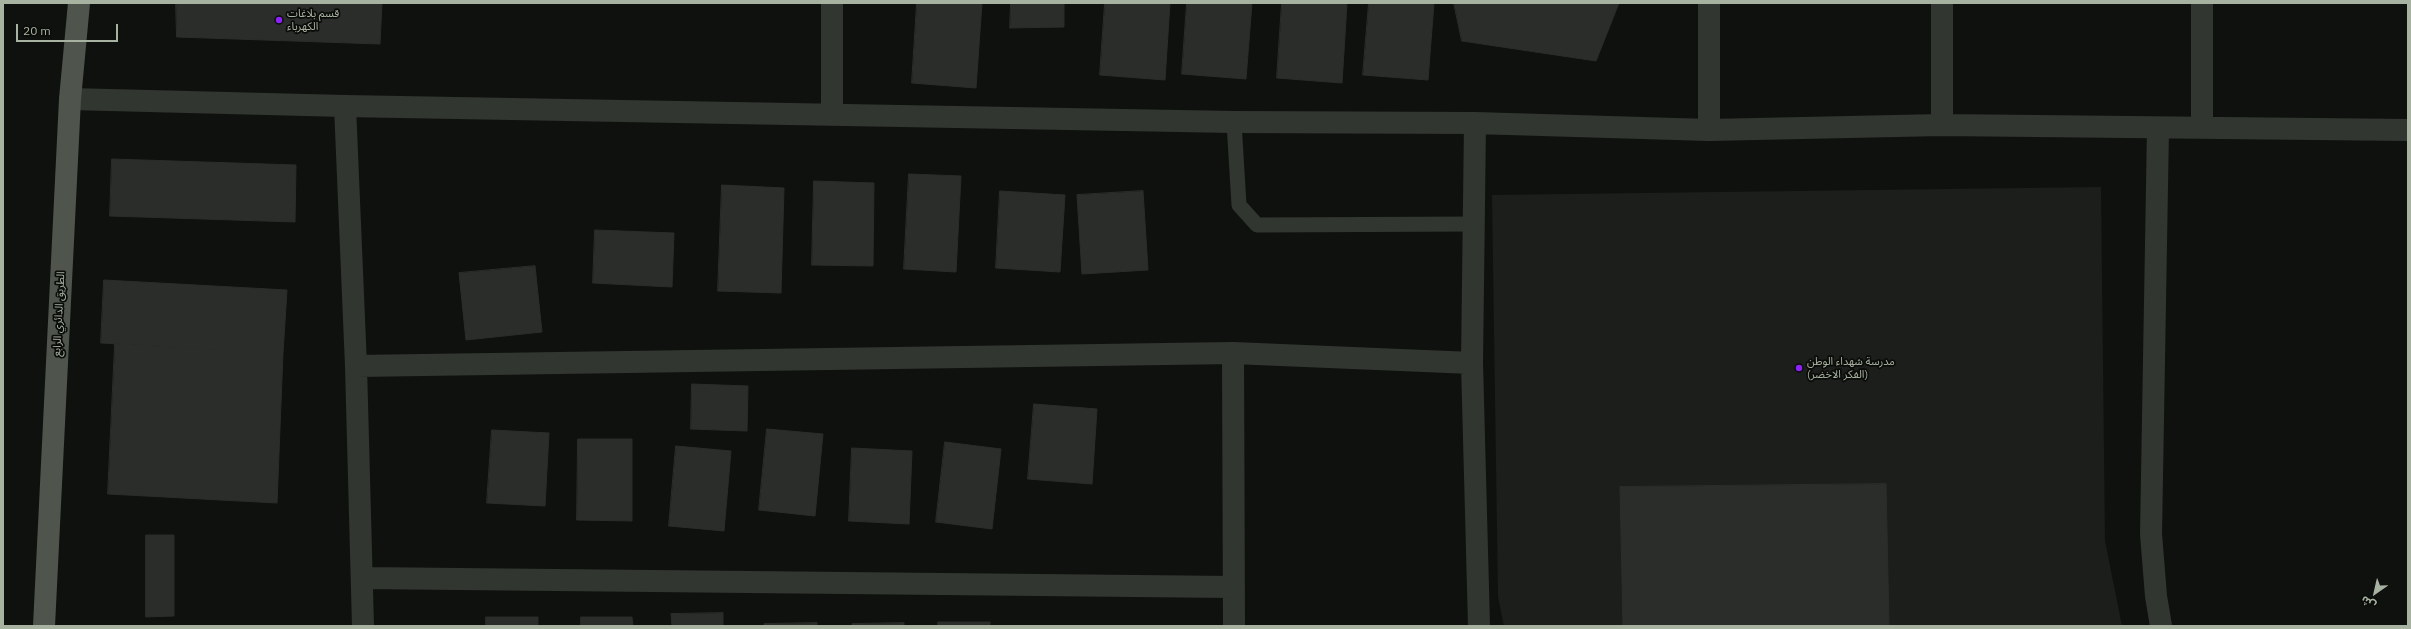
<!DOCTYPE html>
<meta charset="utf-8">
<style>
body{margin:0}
#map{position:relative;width:2411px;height:629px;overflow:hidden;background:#0f110f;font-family:"IBM Plex Sans","Noto Sans Arabic",sans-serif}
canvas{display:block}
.frame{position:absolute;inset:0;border:4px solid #a8b2a0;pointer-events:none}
.north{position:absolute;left:2355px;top:573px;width:40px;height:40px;-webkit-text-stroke:3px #0a0c0a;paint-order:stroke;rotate:214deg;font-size:11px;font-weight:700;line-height:16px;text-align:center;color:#a8b2a0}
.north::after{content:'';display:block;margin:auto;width:14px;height:18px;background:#a8b2a0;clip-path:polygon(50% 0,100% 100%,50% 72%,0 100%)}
.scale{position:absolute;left:16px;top:24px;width:102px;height:18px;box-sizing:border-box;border:2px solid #a8b2a0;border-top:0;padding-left:5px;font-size:12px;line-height:14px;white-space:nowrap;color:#a8b2a0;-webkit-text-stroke:3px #0a0c0a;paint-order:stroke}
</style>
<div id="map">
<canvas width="2411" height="629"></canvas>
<div class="frame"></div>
<div class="north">ش</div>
<div class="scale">20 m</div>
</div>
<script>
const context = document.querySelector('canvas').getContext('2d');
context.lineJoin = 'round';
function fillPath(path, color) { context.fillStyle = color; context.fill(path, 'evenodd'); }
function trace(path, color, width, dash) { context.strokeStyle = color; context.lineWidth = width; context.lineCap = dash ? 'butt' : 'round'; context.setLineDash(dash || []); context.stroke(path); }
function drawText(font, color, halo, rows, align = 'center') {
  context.font = font + ' "IBM Plex Sans","Noto Sans Arabic",sans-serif'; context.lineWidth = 3.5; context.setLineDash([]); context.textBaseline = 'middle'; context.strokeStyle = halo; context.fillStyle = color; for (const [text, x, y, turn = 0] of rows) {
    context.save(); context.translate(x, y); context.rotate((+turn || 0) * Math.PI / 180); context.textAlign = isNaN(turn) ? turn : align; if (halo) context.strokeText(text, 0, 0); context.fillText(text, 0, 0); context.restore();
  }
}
fillPath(new Path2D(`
 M2101,187L2105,541L2122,626H1504L1498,597L1492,195Z`), '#1c1e1b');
const building = new Path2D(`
 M176,3H382L380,44L177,37Z
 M917,3H982L976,88L912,83Z
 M1011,3H1064V27L1010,28Z
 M1105,3H1170L1165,80L1100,75Z
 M1187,3H1252L1246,79L1182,74Z
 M1282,3H1347L1342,83L1277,78Z
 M1369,3H1434L1428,80L1363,75Z
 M1454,3H1619L1596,61L1462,41Z
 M112,159L296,165L295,222L110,216Z
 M909,174L961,176L956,272L904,269Z
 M814,181L874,183L873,266L812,265Z
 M722,185L784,188L781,293L718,291Z
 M1000,191L1065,195L1060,272L996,268Z
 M1143,191L1148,270L1082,274L1077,195Z
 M595,230L674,233L672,287L593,283Z
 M535,266L542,332L466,340L459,273Z
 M104,280L287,290L283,353L101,343Z
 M115,344L283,353L277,503L108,494Z
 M692,384L748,386L747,431L691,429Z
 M1034,404L1097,409L1092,484L1028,479Z
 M767,429L823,434L815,516L759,510Z
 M492,430L549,433L545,506L487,503Z
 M578,439H632V521L577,520Z
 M945,442L1001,449L992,529L936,522Z
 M676,446L731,451L724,531L669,526Z
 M852,448L912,451L909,524L849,521Z
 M1886,484L1889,626H1623L1620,487Z
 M146,535H174V616L146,617Z
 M723,613V626H672L671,614Z
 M486,617H538V626H486Z
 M581,617H632L633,626H581Z
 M938,622H990V626H938Z
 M817,623V626H764V624Z
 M904,623V626H852V624Z`);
fillPath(building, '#2b2d2a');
trace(building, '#2a2d29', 1);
trace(new Path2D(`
 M1234,122L1239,205L1257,225L1473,224`), '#323630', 15);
trace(new Path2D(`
 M1709,3V130
 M70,99L345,106L1234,122L1475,123L1709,130L1942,125L2408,130
 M345,106L356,366L363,626
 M832,113V3
 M1475,123L1472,363L1479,626
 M1942,125V3
 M2158,128L2151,534L2156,596L2161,626
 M2202,128V3
 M1233,353L1234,626
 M356,366L1233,353L1472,363
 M362,578L1232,587`), '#323630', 22);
trace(new Path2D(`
 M44,626L70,99L79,3`), '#4f554c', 22);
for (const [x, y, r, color] of [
 [279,20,4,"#8d22f5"],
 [1799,368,4,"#8d22f5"]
]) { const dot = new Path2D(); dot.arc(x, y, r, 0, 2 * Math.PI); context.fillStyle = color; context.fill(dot); trace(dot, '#0a0c0a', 1.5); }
drawText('11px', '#a8b2a0', '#0a0c0a', [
 ["قسم بلاغات",287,14],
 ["الكهرباء",287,27],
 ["مدرسة شهداء الوطن",1807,362],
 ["(الفكر الاخضر)",1807,375]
], 'left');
drawText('11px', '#a8b2a0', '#0a0c0a', [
 ["الطريق الدائري الرابع",59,314,-87]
]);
</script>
